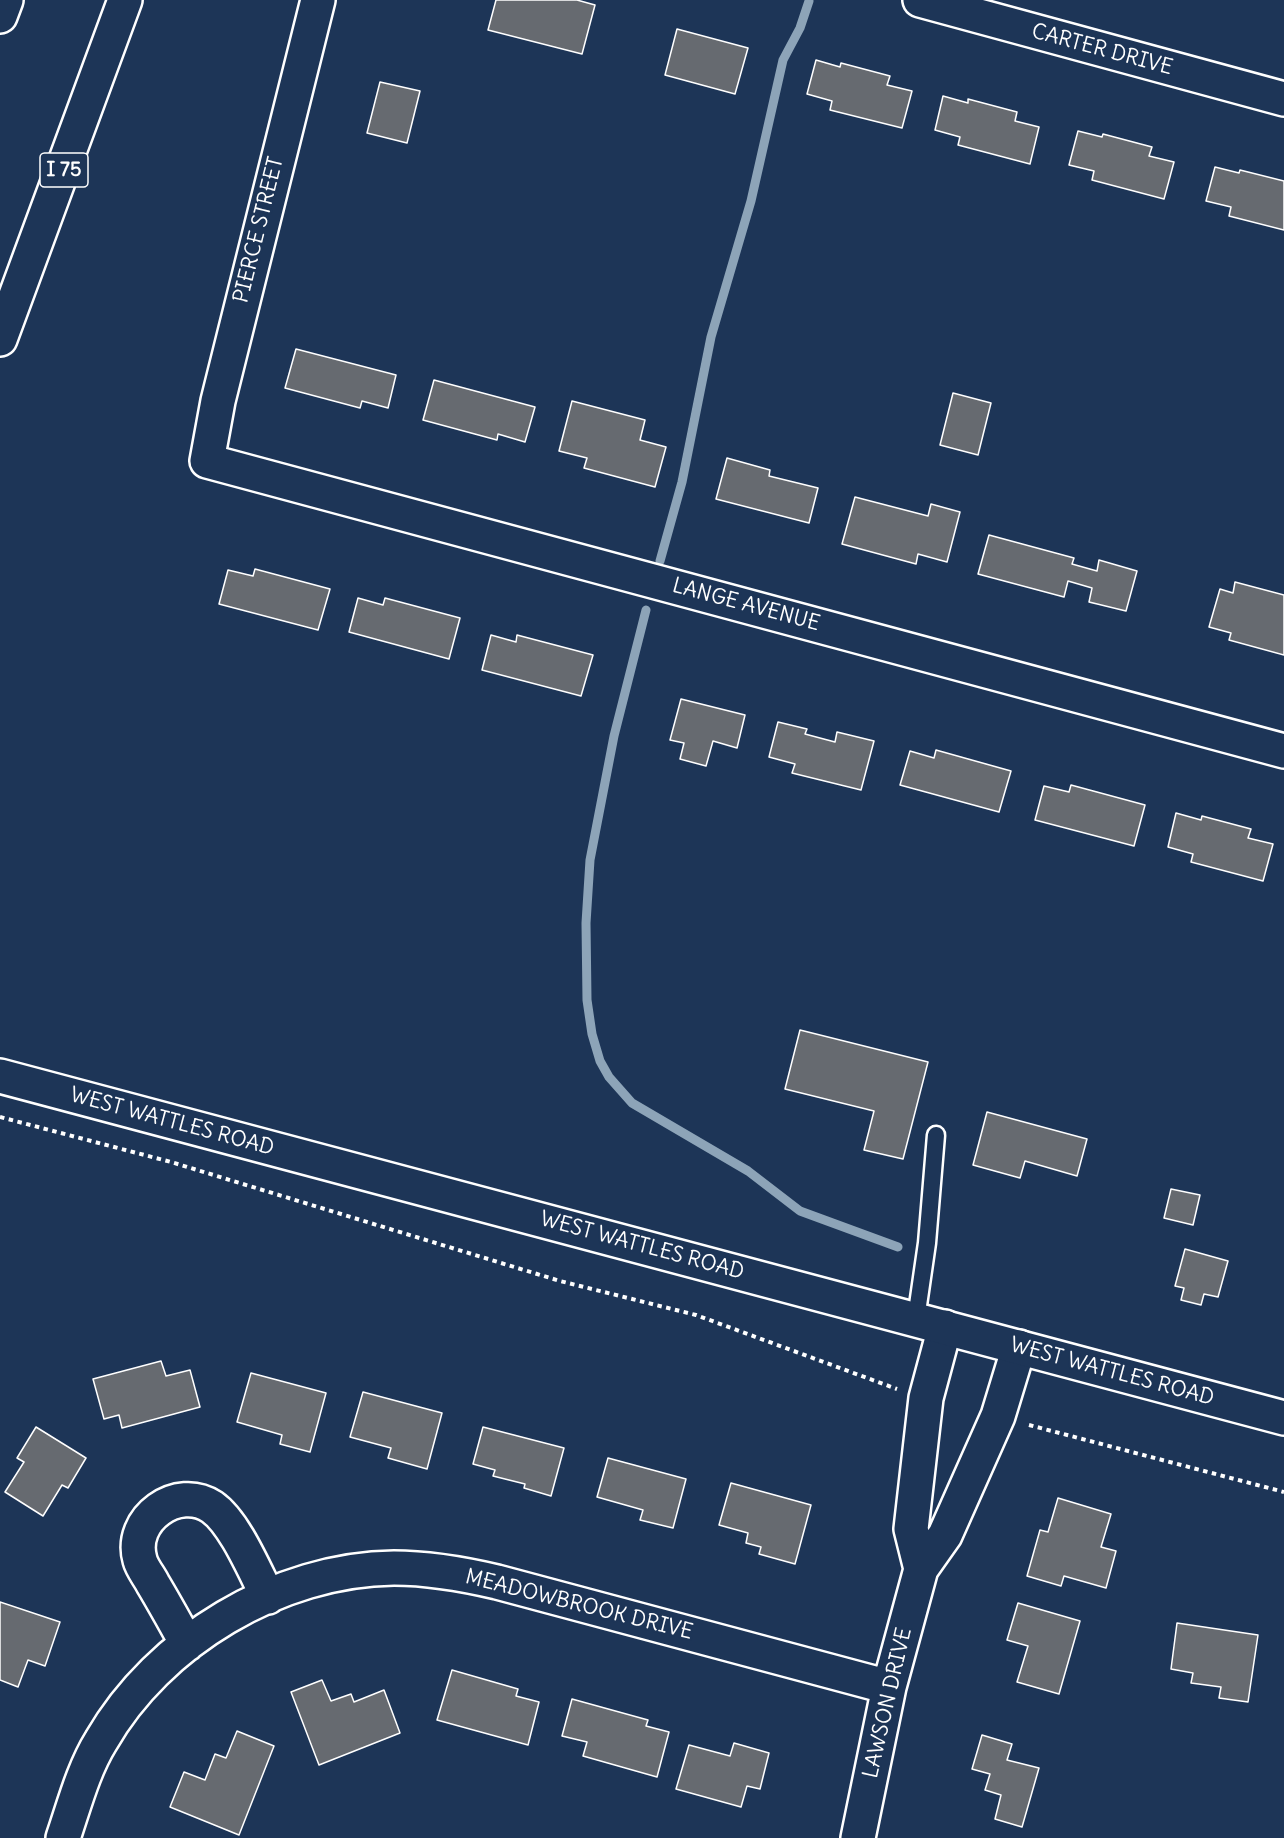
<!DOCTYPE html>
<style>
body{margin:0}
canvas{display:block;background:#1d3557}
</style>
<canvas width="1284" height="1838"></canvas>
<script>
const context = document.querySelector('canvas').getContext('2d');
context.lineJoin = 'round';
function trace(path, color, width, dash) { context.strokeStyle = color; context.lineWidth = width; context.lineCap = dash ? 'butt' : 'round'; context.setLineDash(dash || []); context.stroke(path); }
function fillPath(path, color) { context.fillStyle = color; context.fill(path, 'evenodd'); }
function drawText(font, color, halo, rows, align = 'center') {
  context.font = font + ' Delius,sans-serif'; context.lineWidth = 4.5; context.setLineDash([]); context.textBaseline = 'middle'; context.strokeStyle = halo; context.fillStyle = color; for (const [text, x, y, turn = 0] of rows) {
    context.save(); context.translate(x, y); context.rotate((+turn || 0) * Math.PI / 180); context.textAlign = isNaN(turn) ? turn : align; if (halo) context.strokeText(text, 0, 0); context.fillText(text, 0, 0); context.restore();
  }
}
trace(new Path2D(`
 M660,561L682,482L711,337L751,201L783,60L800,28L809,1
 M646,610L614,736L590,860L586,923L587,1000L592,1034L600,1061L609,1077L632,1103L748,1171L800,1211L898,1247`), '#8da4b8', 9);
const building = new Path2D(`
 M496,0H577L595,5L582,54L488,30Z
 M677,29L748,48L735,94L665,75Z
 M816,60L840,67L841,63L890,76L887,85L912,91L902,128L830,110L832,101L807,94Z
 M380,82L420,91L407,143L367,133Z
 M943,96L968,103V99L1017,112L1015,121L1039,127L1030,164L958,145L960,137L935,130Z
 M1078,131L1102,137L1103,134L1152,147L1149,156L1174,162L1164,199L1092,180L1094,171L1069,165Z
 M1215,167L1239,173L1240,170L1284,181V230L1229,216L1231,207L1206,201Z
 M296,349L396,375L388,408L362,401L360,408L285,388Z
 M434,380L535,407L525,442L498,434L497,440L423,420Z
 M953,393L991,403L978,455L940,445Z
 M572,401L645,420L640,440L666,447L655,487L584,468L587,458L559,451Z
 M727,458L770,470L769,476L818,488L809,523L716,499Z
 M855,497L928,516L931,504L960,512L947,562L918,554L916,564L842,544Z
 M989,535L1074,558L1072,564L1097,571L1099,560L1137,571L1126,611L1089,602L1092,588L1068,581L1064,597L978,574Z
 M255,569L330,589L318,630L219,604L228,570L253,576Z
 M1235,582L1284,595V655L1229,640L1231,633L1209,627L1220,589L1233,593Z
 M358,598L383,605L385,598L460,618L449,659L349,632Z
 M491,635L516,642L517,635L593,655L581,696L482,670Z
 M681,699L745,715L737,748L713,741L706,766L680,759L684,743L670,740Z
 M778,722L807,729L805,734L835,742L837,732L874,741L861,790L792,773L795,764L769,757Z
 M936,750L1011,771L999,812L900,785L910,751L934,758Z
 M1071,785L1145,805L1134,846L1035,820L1044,786L1069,792Z
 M1176,813L1201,820L1202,816L1251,829L1248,838L1273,844L1263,881L1191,862L1193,854L1168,847Z
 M800,1030L928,1062L903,1159L864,1150L874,1111L785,1089Z
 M987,1112L1087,1139L1077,1176L1025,1161L1020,1178L973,1165Z
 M1171,1189L1200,1195L1193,1225L1164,1218Z
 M1185,1249L1228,1261L1218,1297L1204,1294L1201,1305L1181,1300L1184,1288L1175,1286Z
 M161,1361L166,1376L190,1370L200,1407L122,1428L119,1415L104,1419L93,1379Z
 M251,1373L326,1393L310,1452L280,1444L282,1435L237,1422Z
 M363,1392L442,1413L427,1469L388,1458L391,1448L350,1437Z
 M36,1427L86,1458L68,1488L62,1485L43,1516L5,1492L24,1462L17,1458Z
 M483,1427L564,1448L551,1496L524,1488L525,1484L493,1476L495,1470L473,1464Z
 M608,1458L686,1479L673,1528L640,1520L643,1510L597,1497Z
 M731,1483L811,1505L795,1564L759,1554L761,1547L746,1543L748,1533L719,1525Z
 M1058,1498L1111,1514L1101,1547L1116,1551L1106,1588L1064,1576L1061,1586L1027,1576L1040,1530L1048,1532Z
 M0,1602L60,1622L45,1666L28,1660L18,1687L0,1680Z
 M1018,1603L1080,1621L1059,1694L1017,1682L1028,1646L1007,1640Z
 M1177,1623L1258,1635L1248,1702L1219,1698L1221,1687L1191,1683L1193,1673L1171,1669Z
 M452,1670L518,1689L516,1696L539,1702L528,1745L437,1720Z
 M322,1680L331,1701L351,1694L354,1702L384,1690L400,1733L319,1765L291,1692Z
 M572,1699L648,1720L646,1726L669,1732L657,1777L583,1756L587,1742L562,1736Z
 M237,1731L274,1746L239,1835L170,1807L184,1772L205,1780L215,1754L226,1758Z
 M982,1735L1012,1744L1007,1760L1039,1768L1022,1827L995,1819L1001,1795L985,1790L990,1774L972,1769Z
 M734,1743L769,1753L760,1789L747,1786L741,1807L676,1789L689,1745L730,1756Z`);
fillPath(building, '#666a70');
trace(building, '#fff', 1.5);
const lane = new Path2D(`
 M916,1319L927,1243L936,1135`);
const street = new Path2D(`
 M318,0L218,401L207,461L1284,751
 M920,0L1284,99
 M921,1569L911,1529L926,1398L945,1327
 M187,1644C176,1624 165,1604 153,1584C149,1576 142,1568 140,1560C128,1519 178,1484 212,1507C235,1523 255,1572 268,1597
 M63,1838C74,1806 83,1770 101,1741C158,1641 279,1569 394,1568C429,1568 463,1574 497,1582L889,1687
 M858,1838L889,1687L921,1569L945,1535L998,1416L1019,1347`);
const secondary = new Path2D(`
 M0,1076L1284,1418`);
const highway = new Path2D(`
 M0,16L6,0
 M0,339L125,0`);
trace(lane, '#fff', 21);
trace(street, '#fff', 38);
trace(secondary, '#fff', 38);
trace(highway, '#fff', 38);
trace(new Path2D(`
 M0,1117L171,1162L560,1281L696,1315L897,1389
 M1029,1425L1284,1492`), '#fff', 4, [4.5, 4.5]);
trace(lane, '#1d3557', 16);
trace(street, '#1d3557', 33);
trace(secondary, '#1d3557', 33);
trace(highway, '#1d3557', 33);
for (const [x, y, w] of [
 [64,170,48]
]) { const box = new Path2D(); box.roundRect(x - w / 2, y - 17, w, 34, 4.5); context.fillStyle = '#1d3557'; context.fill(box); trace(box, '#fff', 1.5); }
drawText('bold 20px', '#fff', null, [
 ["I 75",64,170]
]);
drawText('21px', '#fff', '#1d3557', [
 ["CARTER DRIVE",1102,50,15],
 ["PIERCE STREET",259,230,-76],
 ["LANGE AVENUE",746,605,15],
 ["WEST WATTLES ROAD",172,1122,15],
 ["WEST WATTLES ROAD",642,1246,15],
 ["WEST WATTLES ROAD",1112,1372,15],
 ["MEADOWBROOK DRIVE",579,1605,14],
 ["LAWSON DRIVE",888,1703,-77]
]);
</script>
